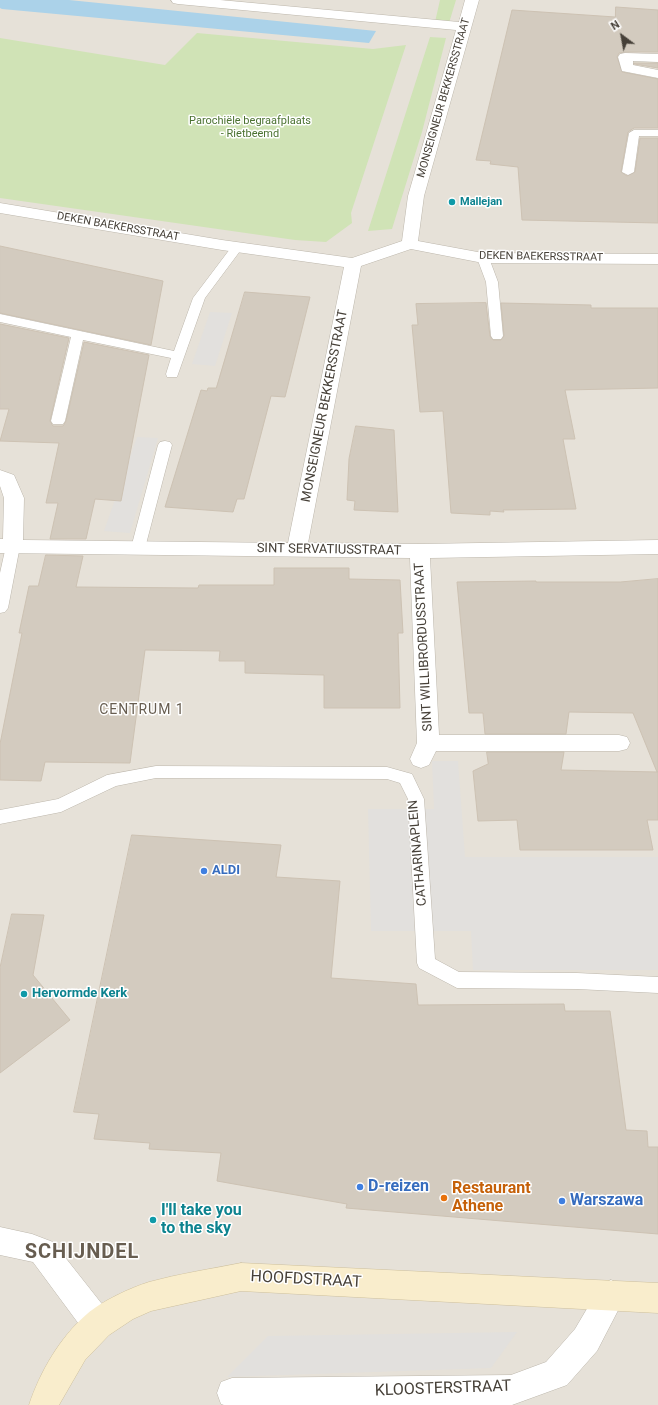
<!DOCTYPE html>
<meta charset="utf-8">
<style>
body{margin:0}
#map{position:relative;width:658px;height:1405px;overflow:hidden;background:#f3efe9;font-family:Roboto,sans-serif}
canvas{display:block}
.north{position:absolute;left:602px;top:16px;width:40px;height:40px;-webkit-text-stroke:3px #fff;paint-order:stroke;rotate:328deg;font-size:11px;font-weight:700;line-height:16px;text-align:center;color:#464038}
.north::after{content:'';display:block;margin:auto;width:14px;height:18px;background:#464038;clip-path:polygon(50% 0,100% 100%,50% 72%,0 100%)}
</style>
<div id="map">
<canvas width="658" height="1405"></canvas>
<div class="north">N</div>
</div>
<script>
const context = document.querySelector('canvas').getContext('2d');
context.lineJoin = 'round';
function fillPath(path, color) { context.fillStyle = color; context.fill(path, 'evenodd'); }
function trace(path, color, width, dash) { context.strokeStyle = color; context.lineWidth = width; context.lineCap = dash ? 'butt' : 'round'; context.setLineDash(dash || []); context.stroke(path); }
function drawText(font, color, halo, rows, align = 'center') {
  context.font = font + ' Roboto,sans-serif'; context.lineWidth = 3; context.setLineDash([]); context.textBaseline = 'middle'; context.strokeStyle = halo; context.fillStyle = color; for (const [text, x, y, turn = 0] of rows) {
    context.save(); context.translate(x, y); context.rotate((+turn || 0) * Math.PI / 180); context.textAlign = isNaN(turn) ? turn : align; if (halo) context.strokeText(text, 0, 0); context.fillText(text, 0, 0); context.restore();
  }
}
fillPath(new Path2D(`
 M0,0H658V1405H0Z`), '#e6e1d8');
fillPath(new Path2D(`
 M440,0H456L449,23L435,22Z
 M197,33L373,49L406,45L351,213L352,223L326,242L295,240L0,198V38L165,65Z
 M430,37L446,38L422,132L392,229L368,231Z`), '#d0e3b6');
fillPath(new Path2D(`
 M210,312L232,313L215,366L192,364Z
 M137,437L158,438L130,533L104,531Z
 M432,761H458L465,857H658V970H473L471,931H371L368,809H434Z
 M517,1332L491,1368L227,1377L268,1336Z`), '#e2e0dd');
fillPath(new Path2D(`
 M0,0H69L376,31L369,43L2,9L0,8Z`), '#abd2e9');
const building = new Path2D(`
 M616,7L658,10V52H625L619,53L617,57L622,72L658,79V128H634L628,132L621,172L627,176L635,172L640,138H658V223L522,220L518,167L490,164L491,161L476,160L512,10L615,17Z
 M634,63H658V68L634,64Z
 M0,246L163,281L151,345L0,313Z
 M245,292L310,297L285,397L271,396L244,499H237L233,512L165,507L201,390L207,391L208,388H216Z
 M486,303L490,336L493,340H501L504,336L501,303L591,305V308H658V388L565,390L575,439H563L576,509L503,510L504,512L490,511V515L451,513L443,411L420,412L412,325H418L416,304Z
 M0,324L69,338L50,421L53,426H63L66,421L84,342L149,355L121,501L95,499L86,539H50L58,503H46L59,443L0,441L9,409H0Z
 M356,426L394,430L398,512L354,510L355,501L347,500L349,459Z
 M46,555L83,556L76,587L198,588L199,585H274V568H349V579L400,580L403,633H398L400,708H324V675L245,673V661H219L220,651L145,650L130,763L45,762L41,781L0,780V744L22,633H19L29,586H38Z
 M658,579V771L657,772L633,713L569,712L566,734H485L483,713H469L457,582L536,581V582H620Z
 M487,752H564L561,770L658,772V820H647L653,850H520L517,820L478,821L473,771L488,764Z
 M132,835L281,845L276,877L340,881L331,978L416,984L418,1005L564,1004L565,1011H610L626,1130L647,1131L648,1147H658V1234L346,1208L347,1204L217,1181L221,1153L149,1149L150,1143L94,1139L99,1114L74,1112Z
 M12,914L44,915L33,975L70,1020L0,1073V968Z`);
fillPath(building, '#d3cbbf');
trace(building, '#cdc2b3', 1);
const service = new Path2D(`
 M634,130H658V136H639L634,172L628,175L622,172L629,133Z
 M237,243L241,245L243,247L205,298L177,377H167L166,374L171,358L83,340L65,421L63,424H53L51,421L71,337L0,322V314L174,351L193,298L233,245Z
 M483,254L487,255L489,258L498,282L503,336L501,339H493L491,336L486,282L477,258L479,255Z
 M165,441L170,442L172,445L145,548L143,551L138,553L133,551L131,548L158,445L160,442Z
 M13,541L18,543L20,546L8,608L5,612L0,613V573L6,546L8,543Z
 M156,766L387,767L412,774L424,799L435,959L459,972L577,973L658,977V993L577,989L457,988L419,968L417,963L408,799L400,783L387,779L156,778L116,786L61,812L0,824V810L58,799L107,775Z`);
const pedestrian = new Path2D(`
 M0,1227L32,1234L53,1242L109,1313L113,1324L109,1335L98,1339L87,1335L33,1262L0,1255Z`);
const minor = new Path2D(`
 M171,0H220L459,22L465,0H479L424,196L418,241L483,253L658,254V264L483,263L411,249L361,266L308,543L420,544L658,540V554L430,558L439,735H619L627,737L630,743L627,749L619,751H436L429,765L421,768L413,765L410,759L417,743L410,558L0,553V539H3L4,498L0,486V470L14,475L24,498L23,540L288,543L344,267L222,250L0,213V203L222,240L352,258L402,241L408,196L456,30L178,4L173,3Z
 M625,53L658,54V62L633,61V65L658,70V78L622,71L618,57L620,54Z
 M611,1280L621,1285L626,1295L597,1351L567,1385L512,1405H224L221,1404L217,1393L221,1382L232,1378L511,1375L546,1362L575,1329L601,1285Z`);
const secondary = new Path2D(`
 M241,1263L658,1283V1313L241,1291L151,1311L133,1319L109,1335L85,1360L59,1405H29C40,1372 60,1337 87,1314C102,1301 130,1288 149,1282C178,1274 211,1269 241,1263Z`);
trace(service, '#bdb7ac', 1);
trace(pedestrian, '#bdb7ac', 1);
trace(minor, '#bdb7ac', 1);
trace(secondary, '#cec09d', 1);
fillPath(service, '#fff');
fillPath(pedestrian, '#fff');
fillPath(minor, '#fff');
fillPath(secondary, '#f9edcc');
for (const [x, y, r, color] of [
 [452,202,4,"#0f9aa8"],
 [204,871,4,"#3f7fe0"],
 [24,994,4,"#0f9aa8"],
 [360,1187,4,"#3f7fe0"],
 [444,1198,4,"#e8710a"],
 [562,1201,4,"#3f7fe0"],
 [153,1220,4,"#0f9aa8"]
]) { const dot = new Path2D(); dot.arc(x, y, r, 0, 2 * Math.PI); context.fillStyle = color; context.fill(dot); trace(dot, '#fff', 1.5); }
drawText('11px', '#464038', '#fff', [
 ["MONSEIGNEUR BEKKERSSTRAAT",444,98,-74],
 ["DEKEN BAEKERSSTRAAT",118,227,10],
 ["DEKEN BAEKERSSTRAAT",541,257,1]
]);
drawText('11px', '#4b7231', '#fff', [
 ["Parochiële begraafplaats",250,121],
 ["- Rietbeemd",250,134]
]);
drawText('bold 11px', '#0d838f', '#fff', [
 ["Mallejan",460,202]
], 'left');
drawText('13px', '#464038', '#fff', [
 ["MONSEIGNEUR BEKKERSSTRAAT",325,406,-79],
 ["SINT SERVATIUSSTRAAT",329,550,1],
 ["SINT WILLIBRORDUSSTRAAT",424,647,-93],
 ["CATHARINAPLEIN",418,853,-95]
]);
drawText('bold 13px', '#366cbe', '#fff', [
 ["ALDI",212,871]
], 'left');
drawText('bold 13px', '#0d838f', '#fff', [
 ["Hervormde Kerk",32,994]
], 'left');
context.letterSpacing = '1px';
drawText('14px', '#675d50', '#fff', [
 ["CENTRUM 1",142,710]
]);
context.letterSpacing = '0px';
drawText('bold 16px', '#366cbe', '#fff', [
 ["D-reizen",368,1187],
 ["Warszawa",570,1201]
], 'left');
drawText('bold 16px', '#c56008', '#fff', [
 ["Restaurant",452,1189],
 ["Athene",452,1207]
], 'left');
drawText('bold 16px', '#0d838f', '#fff', [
 ["I'll take you",161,1211],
 ["to the sky",161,1229]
], 'left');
drawText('16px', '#464038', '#fff', [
 ["HOOFDSTRAAT",306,1280,3],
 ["KLOOSTERSTRAAT",443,1389,-2]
]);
context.letterSpacing = '1px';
drawText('bold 20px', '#675d50', '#fff', [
 ["SCHIJNDEL",82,1253]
]);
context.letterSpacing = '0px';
</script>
